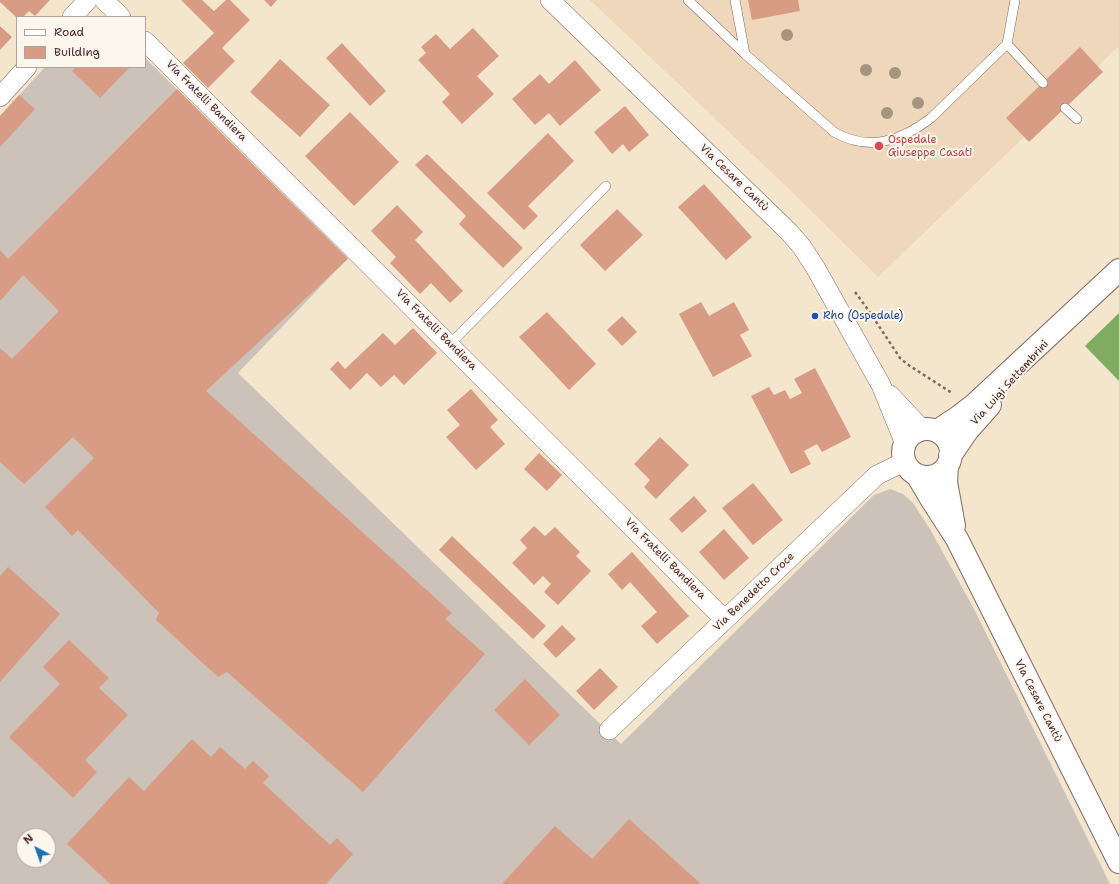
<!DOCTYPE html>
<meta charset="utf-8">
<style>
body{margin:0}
#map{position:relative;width:1119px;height:884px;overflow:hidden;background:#f4e6cd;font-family:"Shantell Sans",sans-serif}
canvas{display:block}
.legend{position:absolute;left:16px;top:16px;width:130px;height:52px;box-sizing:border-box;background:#fbf7ec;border:1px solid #b4a19f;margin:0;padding:5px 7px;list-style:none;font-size:12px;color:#4a1f2b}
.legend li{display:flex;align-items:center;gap:8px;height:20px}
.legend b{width:20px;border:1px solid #b4a19f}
.north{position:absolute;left:16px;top:828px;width:40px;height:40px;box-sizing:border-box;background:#fbf7ec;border:1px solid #b4a19f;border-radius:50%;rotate:319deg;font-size:11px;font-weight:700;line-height:16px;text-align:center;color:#4a1f2b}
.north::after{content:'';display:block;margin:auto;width:14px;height:18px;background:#1f6fb2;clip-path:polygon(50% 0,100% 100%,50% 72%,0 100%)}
</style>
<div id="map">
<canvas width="1119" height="884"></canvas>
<ul class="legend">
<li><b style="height:5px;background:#fff"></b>Road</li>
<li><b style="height:11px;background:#d89b84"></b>Building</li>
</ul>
<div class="north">N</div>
</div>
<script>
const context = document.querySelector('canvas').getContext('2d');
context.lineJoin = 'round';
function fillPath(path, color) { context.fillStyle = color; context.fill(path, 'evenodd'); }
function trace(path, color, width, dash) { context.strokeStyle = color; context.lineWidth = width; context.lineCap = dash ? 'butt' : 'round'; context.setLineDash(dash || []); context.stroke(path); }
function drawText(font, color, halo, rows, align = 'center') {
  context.font = font + ' "Shantell Sans",sans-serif'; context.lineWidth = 4; context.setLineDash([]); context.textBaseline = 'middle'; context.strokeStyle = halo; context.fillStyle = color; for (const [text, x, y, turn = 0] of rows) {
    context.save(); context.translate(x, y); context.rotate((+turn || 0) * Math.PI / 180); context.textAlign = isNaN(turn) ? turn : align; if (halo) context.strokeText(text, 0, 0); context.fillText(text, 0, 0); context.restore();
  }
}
fillPath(new Path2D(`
 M590,0H1119V46L878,277L790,190Z`), '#eed7bb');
fillPath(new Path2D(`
 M145,58L348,258L238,373L621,744L874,495L890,489L903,494L913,503L930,529L974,609L1110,884H0V116L45,67H145ZM24,836H48V860H24Z`), '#ccc2b9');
fillPath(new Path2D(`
 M1119,313V381L1085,346Z`), '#81ab62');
fillPath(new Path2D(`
 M0,0H50L35,16L29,11L23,17H16L0,2Z
 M181,0H202L214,11L226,0H230L250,20L222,48L235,61L208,88L183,63L214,33Z
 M264,0H277L271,7Z
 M748,0H798L800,11L752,20Z
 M0,26L12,37L0,50Z
 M473,28L499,56L477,76L494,94L462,124L442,102L450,94L418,60L426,53L421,47L436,34L450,49Z
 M342,43L386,91L370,106L326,58Z
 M1080,47L1103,72L1029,142L1006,118Z
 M280,59L330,105L300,137L250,92Z
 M575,60L601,90L560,126L549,113L535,125L512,99L540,74L549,84Z
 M76,67H130L100,98L72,71Z
 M177,89L348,259L206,391L452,613L445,619L485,654L363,792L227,672L218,677L156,620L159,613L78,530L72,536L45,507L94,458L73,437L24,484L0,462V348L12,359L59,311L23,275L0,301V250L8,259Z
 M19,95L35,109L0,147V116Z
 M625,106L649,135L629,152L623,144L612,154L594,132Z
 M350,112L399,162L354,206L305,156Z
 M548,133L574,161L528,206L538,216L524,230L487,193Z
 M427,154L523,248L503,268L459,224L466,216L415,165Z
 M704,184L752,237L726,260L678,207Z
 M397,205L423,232L415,240L463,291L450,303L431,283L420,294L390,263L396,257L371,231Z
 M617,209L643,235L605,271L580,245Z
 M701,302L709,316L734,302L749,330L740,335L752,356L713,377L679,314Z
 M547,312L596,364L569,390L519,337Z
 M622,316L637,332L622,346L607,330Z
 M413,328L437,353L404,385L394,375L381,387L367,373L350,390L330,369L338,361L345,369L383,333L395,345Z
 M815,368L851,437L822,452L817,444L804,451L811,464L791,474L751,396L769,387L774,395L785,390L790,399L802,393L794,379Z
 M471,389L498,420L490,427L505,444L476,470L446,437L460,425L447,410Z
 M660,437L689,465L656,499L644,487L650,480L634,464Z
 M539,453L562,475L547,491L524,469Z
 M753,483L783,520L753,545L722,508Z
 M694,496L707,511L682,533L669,519Z
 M534,526L545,536L555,527L580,552L576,556L591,571L558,605L544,592L551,584L543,576L534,585L512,563L527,548L520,540Z
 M724,529L749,558L724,580L699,552Z
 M452,536L546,626L533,639L439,550Z
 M632,552L689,616L657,644L641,626L657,612L630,582L622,590L608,574Z
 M8,567L60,614L0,682V576Z
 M562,625L576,639L556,658L543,644Z
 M69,640L109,678L99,688L128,715L85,760L97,772L73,798L9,737L60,684L43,667Z
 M600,668L618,687L594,710L576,691Z
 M525,679L560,715L529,745L494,710Z
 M192,739L211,757L220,747L245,769L253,761L269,776L263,783L330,845L337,838L353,854L326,884H110L67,844L129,777L144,791Z
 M629,819L701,884H502L555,826L592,859Z`), '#d89b84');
const service = new Path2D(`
 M688,0L745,54L834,132C869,152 901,141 931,118L1007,44L1015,0
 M735,0L745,54
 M1007,44L1043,83
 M1065,108L1077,119
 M450,344L606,186`);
const minor = new Path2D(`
 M104,0L121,17
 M550,0L789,232L802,247L815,267L881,385L905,444
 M72,17L88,0
 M145,41L725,620
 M0,97L27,67
 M890,395L923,430
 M609,730L877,475L904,462`);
const tertiary = new Path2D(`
 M903 453a24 24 0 1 1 48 0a24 24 0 1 1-48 0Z
 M937,431L957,418L974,405L1119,270
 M950,456L967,431L990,405
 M947,466L946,482L954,526
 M917,475L930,497L957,539L1119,862`);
trace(service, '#866564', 10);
trace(minor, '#866564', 20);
trace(tertiary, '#866564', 24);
trace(new Path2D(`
 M855,292L869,311L900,358L907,364L952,393`), '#866564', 2.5, [3, 3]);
trace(service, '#fff', 9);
trace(minor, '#fff', 19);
trace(tertiary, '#fff', 22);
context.fillStyle = '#a5947f';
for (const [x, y] of [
 [787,35],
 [866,70],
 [895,73],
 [918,103],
 [887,113]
]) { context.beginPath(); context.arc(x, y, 6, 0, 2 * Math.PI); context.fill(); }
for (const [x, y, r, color] of [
 [879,146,5,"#e0444e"],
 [815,316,4,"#1a4fb4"]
]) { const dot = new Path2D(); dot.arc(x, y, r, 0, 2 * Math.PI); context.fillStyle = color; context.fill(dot); trace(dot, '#fbf7ec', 1.5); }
drawText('11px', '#4a1f2b', '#fbf7ec', [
 ["Via Fratelli Bandiera",206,101,45],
 ["Via Cesare Cantù",734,178,44],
 ["Via Fratelli Bandiera",436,330,45],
 ["Via Luigi Settembrini",1010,383,-48],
 ["Via Fratelli Bandiera",665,559,45],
 ["Via Benedetto Croce",754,592,-44],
 ["Via Cesare Cantù",1038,701,63]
]);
drawText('11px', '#be3a42', '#fbf7ec', [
 ["Ospedale",888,140],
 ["Giuseppe Casati",888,153]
], 'left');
drawText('11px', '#164399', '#fbf7ec', [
 ["Rho (Ospedale)",823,316]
], 'left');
</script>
